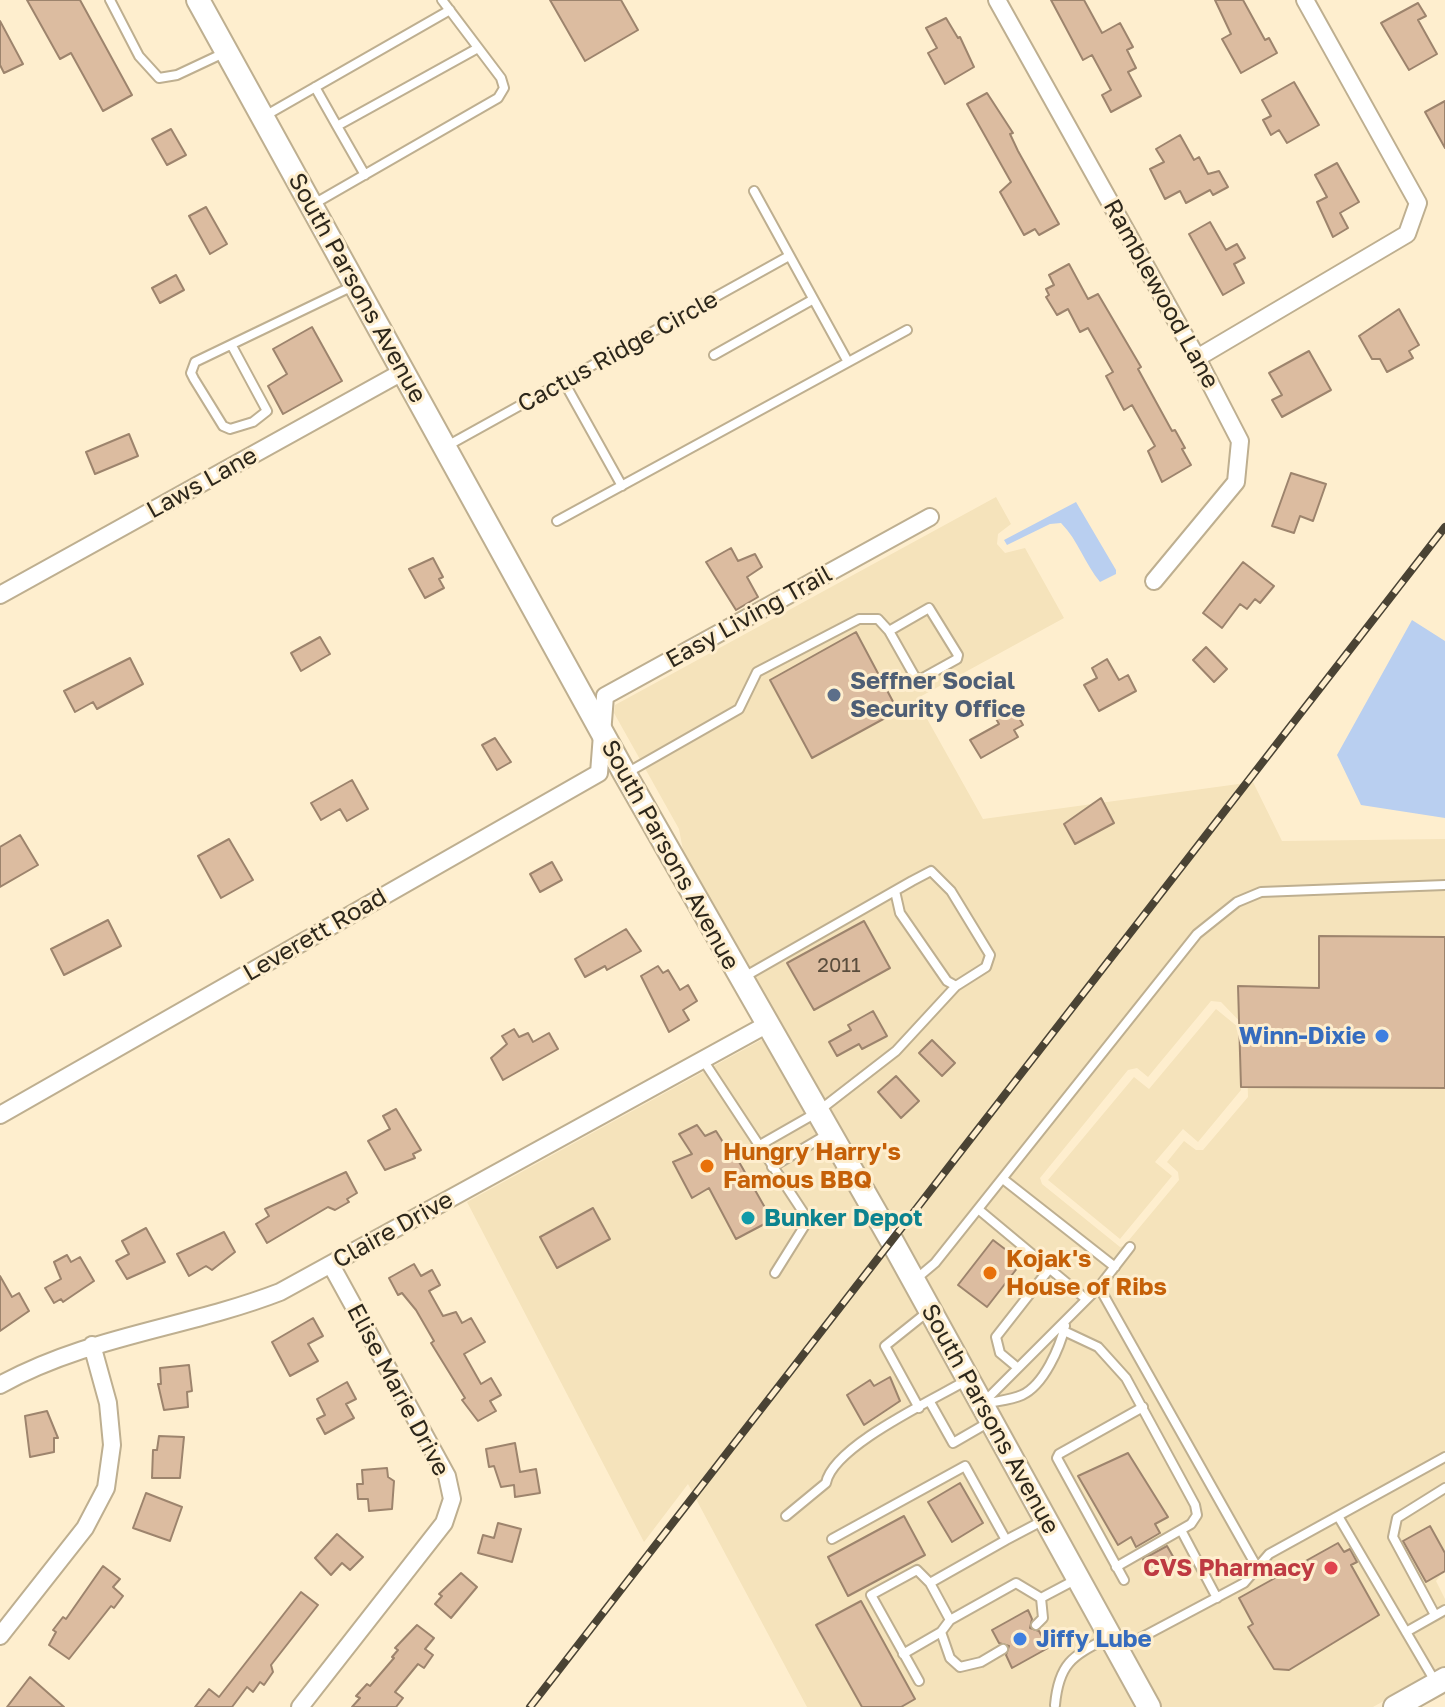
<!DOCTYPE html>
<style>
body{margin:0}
canvas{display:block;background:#feeece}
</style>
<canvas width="1445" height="1707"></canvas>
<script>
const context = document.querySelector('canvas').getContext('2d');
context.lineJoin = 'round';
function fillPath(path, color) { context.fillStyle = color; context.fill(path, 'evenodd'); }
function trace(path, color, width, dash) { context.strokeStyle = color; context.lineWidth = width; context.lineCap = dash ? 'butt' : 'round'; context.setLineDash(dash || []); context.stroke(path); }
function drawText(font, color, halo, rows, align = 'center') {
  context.font = font + ' "Golos Text",sans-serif'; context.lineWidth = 6; context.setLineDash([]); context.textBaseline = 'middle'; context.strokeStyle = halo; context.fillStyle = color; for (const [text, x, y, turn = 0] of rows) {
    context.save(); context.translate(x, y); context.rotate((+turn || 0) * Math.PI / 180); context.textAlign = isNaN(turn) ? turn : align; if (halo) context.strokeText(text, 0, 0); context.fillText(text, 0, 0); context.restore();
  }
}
fillPath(new Path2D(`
 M996,497L1011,524L998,534L997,544L1005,553L1025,548L1064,618L916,699L983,819L1253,782L1282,841L1445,839V1569L1436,1581L1445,1599V1667L1373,1707H1159L685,861L679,829L614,713L615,705ZM1211,1001L1221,1002L1246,1028L1248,1097L1203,1150H1196L1184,1141L1167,1162L1178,1172L1179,1180L1124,1246L1120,1247L1042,1184L1040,1178L1128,1070L1137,1068L1148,1077Z
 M1216,1009L1238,1027L1241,1090L1198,1142L1183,1129L1155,1162L1172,1176L1120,1239L1048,1180L1134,1077L1149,1089Z
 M763,1039L884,1248L1138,1707H807L688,1484L644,1542L467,1202Z`), '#f5e3bb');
fillPath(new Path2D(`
 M1076,502L1116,570V574L1100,582C1085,564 1078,540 1061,523L1050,524L1007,545L1004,540Z
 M1412,620L1445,641V818L1361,805L1337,755Z`), '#b9cff0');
const building = new Path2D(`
 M27,0H80L132,95L103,111L71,53L60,59Z
 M550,0H621L638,30L585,61Z
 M1051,0H1084L1102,33L1120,23L1133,47L1127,50L1136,68L1128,72L1141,96L1111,112L1102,95L1111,90L1092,55L1083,60Z
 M1215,0H1243L1265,40L1269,38L1277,53L1241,73L1222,39L1231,34Z
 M1418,3L1426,16L1418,20L1437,54L1409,70L1381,23Z
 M946,18L958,38L960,37L974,67L945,84L928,53L937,48L926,28Z
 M0,21L23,64L4,73L0,65Z
 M1294,82L1319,125L1287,143L1279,130L1271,135L1263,120L1271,116L1262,100Z
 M987,93L1013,133L1010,134L1018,151L1059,224L1039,235L1035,229L1024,235L1000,192L1011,182L967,104Z
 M1445,101V148L1425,112Z
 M171,129L186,155L167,165L152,139Z
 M1180,135L1194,160L1199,157L1208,174L1219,171L1228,187L1213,195L1210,190L1186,203L1180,191L1165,199L1150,169L1164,162L1156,149Z
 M1337,163L1359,202L1340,213L1348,228L1333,237L1317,202L1327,197L1315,175Z
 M206,207L227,244L210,254L189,216Z
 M1210,222L1226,250L1237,244L1245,258L1234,264L1244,283L1223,295L1189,234Z
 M1069,264L1088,299L1098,294L1141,367L1138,369L1172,431L1175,430L1185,448L1182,449L1191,465L1162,482L1148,451L1155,446L1132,405L1124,410L1106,376L1113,372L1088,328L1080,332L1068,309L1057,315L1046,297L1049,295L1046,289L1054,285L1049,275Z
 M176,275L184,290L160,303L152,288Z
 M1399,309L1419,345L1409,351L1413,358L1387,372L1380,359H1372L1359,336Z
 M312,327L342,381L283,414L268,386L287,374L273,349Z
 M1309,351L1331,390L1282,417L1272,400L1282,395L1269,373Z
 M129,434L138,456L95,474L86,452Z
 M1291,473L1326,484L1313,521L1300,516L1294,533L1272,526Z
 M731,548L738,561L755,554L762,567L747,577L758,597L736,610L706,562Z
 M433,558L443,577L439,579L444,588L425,598L409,569Z
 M1243,562L1274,586L1260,603L1255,599L1247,609L1240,604L1222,628L1203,613Z
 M856,632L898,711L812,758L770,680Z
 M320,637L330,654L301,671L291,653Z
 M1206,647L1227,669L1214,682L1193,660Z
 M130,658L143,684L97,709L93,702L75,712L64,691Z
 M1107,659L1119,680L1128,675L1136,691L1099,711L1084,685L1097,678L1092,668Z
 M1013,707L1023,725L1014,730L1018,737L981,758L970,740L999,724L995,717Z
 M495,738L511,762L497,770L482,745Z
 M352,780L368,809L347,821L340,809L321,820L311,803Z
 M1101,798L1114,823L1075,844L1064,824Z
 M20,835L38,865L0,887V847Z
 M229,839L253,880L221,898L198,856Z
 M552,862L562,880L540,892L530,874Z
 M108,920L121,946L64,975L51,949Z
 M864,921L890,968L814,1010L787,963Z
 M626,929L641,951L607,970L605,966L585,977L575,959Z
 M1319,936L1445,937V1088L1241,1087L1238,986L1319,988Z
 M658,966L663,973L668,970L680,990L688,985L697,1001L683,1010L689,1020L669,1032L641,976Z
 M873,1011L887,1036L862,1049L859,1044L837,1056L829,1042L851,1030L848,1025Z
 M514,1029L519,1037L528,1033L533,1042L549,1033L558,1049L503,1080L491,1058L507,1044L502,1036Z
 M932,1040L955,1063L942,1076L919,1053Z
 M896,1076L919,1101L901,1118L878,1092Z
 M396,1109L421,1150L413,1154L415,1158L385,1170L368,1141L390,1129L383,1116Z
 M697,1125L705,1136L716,1131L726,1147L730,1146L772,1220L736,1239L709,1188L692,1198L673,1162L692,1154L679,1134Z
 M346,1172L357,1193L347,1199L349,1202L335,1210L328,1207L267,1243L256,1224L269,1216L265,1209Z
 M593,1208L610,1239L557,1268L540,1237Z
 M146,1228L165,1262L127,1279L116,1261L129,1254L122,1241Z
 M224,1232L235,1252L212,1270L206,1266L189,1276L177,1254Z
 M993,1240L1022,1262L987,1307L958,1285Z
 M67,1255L71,1262L80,1257L94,1281L63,1302L61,1299L54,1303L45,1288L61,1279L54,1262Z
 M414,1264L421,1276L432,1270L440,1285L429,1291L443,1316L456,1312L462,1323L471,1318L485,1342L464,1354L481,1384L491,1378L501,1395L490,1401L496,1411L478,1421L462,1400L465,1398L431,1343L434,1341L416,1310L402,1293L398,1295L389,1278Z
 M0,1276L12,1297L19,1293L29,1311L0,1331Z
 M313,1318L323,1336L308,1344L318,1361L290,1376L272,1342Z
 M189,1365L192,1391L187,1392L188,1407L164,1410L158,1384H161L160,1368Z
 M890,1377L900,1401L864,1425L847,1395L870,1380L874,1386Z
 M347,1382L356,1399L346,1404L354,1418L325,1434L317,1419L325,1415L317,1399Z
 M47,1411L58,1438H54V1452L30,1457L25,1416Z
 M159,1436L184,1437L180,1478H152L153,1450H157Z
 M515,1443L520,1472L536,1469L540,1493L515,1497L514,1485L501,1487L494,1466L489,1467L486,1449Z
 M1128,1453L1168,1517L1155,1524L1160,1533L1136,1547L1131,1537L1118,1545L1078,1476Z
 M387,1468L388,1477L394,1481L392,1509L369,1511L368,1499H358L357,1484H363L362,1470Z
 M960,1483L983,1523L952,1542L928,1502Z
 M146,1493L182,1507L170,1541L133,1528Z
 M904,1516L925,1555L848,1596L828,1557Z
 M498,1523L521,1529L512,1562L478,1553L483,1535L494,1538Z
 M1430,1526L1445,1553V1571L1426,1582L1403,1541Z
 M337,1534L363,1557L350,1570L342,1563L331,1575L315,1558Z
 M1338,1543L1344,1552L1350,1549L1357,1562L1351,1565L1379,1615L1289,1670L1274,1669L1248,1627L1253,1624L1239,1598Z
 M1167,1546L1175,1560L1151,1574L1143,1559Z
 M103,1566L120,1579L113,1587L123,1596L114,1608L111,1606L69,1659L49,1645L56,1632L53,1630L63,1617L66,1619Z
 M461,1573L477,1587L451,1618L435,1604L442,1596L439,1594Z
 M301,1592L318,1605L271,1665L273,1672L264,1685L260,1682L253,1692L247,1687L232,1707H195L209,1689L219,1697Z
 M861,1601L915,1699L901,1707H862L816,1625Z
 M1028,1610L1032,1619L1030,1628L1039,1631L1048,1648L1012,1668L1006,1655L1009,1646L999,1643L992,1630Z
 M417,1625L434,1638L425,1649L433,1655L424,1668L418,1664L395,1692L403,1698L396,1707H352L360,1698L356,1696L367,1684L370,1686L394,1658L392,1657L398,1650L395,1648Z
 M30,1677L64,1707H7Z`);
fillPath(building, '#dcbca0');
trace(building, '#9d846d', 2);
const service = new Path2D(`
 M110,0L139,56L159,78L177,75L226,52
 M315,87L337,126
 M263,117L450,10
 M365,175L337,126L478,48
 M754,191L848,362
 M312,205L498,98L504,88L501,78L442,0
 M232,346L267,411L253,422L230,429L223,426L194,379L191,373L195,362L355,285
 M714,355L812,300
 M564,382L622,486
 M447,446L789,256
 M557,521L907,330
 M625,774L739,709L757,672L859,619H878L889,631L915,677L921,679L957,659L958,655L929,608L889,631
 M744,977L912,881L931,871L951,891L990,955L986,967L956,986L947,981L900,913L895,891
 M703,1060L805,1215V1225L775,1273
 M760,1145L816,1113L896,1051L956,986
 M772,1167L828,1134
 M1003,1179L1115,1267
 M978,1209L1086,1299
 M916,1279L935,1263L1197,934L1237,902L1261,892L1445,885
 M1099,1287L1258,1569
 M1064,1331L1098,1347L1126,1378L1195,1505L1197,1515L1191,1524L1116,1567
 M1018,1368L1000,1353L996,1337L1050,1268
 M985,1401L1099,1287L1130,1247
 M930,1402L953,1443L991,1421
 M984,1404C996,1401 1011,1400 1022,1395C1044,1385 1060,1347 1065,1326
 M919,1408L885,1346L930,1310
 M786,1516L826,1483C833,1446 933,1400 967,1380
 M1338,1516L1436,1683
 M1181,1530L1217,1598
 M832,1539L965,1466L1006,1540L1044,1520
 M1124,1580L1057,1458L1059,1454L1143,1407
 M930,1583L950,1620
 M1435,1615L1393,1537L1397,1518L1445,1488
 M1036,1625L1043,1618L1041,1598
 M941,1632L950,1658L960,1667L981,1662L1003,1649
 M1406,1632L1445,1610
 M1118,1650L1244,1583L1269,1554L1445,1457
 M903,1654L941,1632L950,1620L1016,1583L1041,1598L1075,1580
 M919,1681L871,1595L917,1570L930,1583L1006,1540
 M1055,1705C1059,1662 1073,1656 1109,1637`);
const minor = new Path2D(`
 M997,0L1197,358L1240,441L1236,482L1154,581
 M1197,358L1407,234L1418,203L1305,0
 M0,595L404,371
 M0,1115L599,773L605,696L930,517
 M0,1385C88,1336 187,1328 280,1292L766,1025
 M0,1636L85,1528L106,1488L112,1445L108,1403L92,1345
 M300,1707L444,1523L452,1499L447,1476L331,1265`);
const secondary = new Path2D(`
 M198,0L625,774L893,1243L1149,1707
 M1395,1707L1445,1679`);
trace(service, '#beaf90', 12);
trace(minor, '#beaf90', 20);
trace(secondary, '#beaf90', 26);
trace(service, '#fff', 8);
trace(minor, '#fff', 16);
trace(secondary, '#fff', 22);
const rail = new Path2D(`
 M530,1707L1445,527`);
trace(rail, '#4a4334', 8);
trace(rail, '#feeece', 5, [15]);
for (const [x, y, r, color] of [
 [834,695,8,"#5c6f8a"],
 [1382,1036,8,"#3f7fe0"],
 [707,1166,8,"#e8710a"],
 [748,1218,8,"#0f9aa8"],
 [990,1273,8,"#e8710a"],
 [1331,1568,8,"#e0444e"],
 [1020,1639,8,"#3f7fe0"]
]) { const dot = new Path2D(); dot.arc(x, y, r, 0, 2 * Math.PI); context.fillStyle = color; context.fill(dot); trace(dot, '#feeece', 3); }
drawText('20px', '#594c3c', null, [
 ["2011",839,966]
]);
drawText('24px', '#2d271b', '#feeece', [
 ["South Parsons Avenue",357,288,61],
 ["Ramblewood Lane",1161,294,61],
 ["Cactus Ridge Circle",618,352,-29],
 ["Laws Lane",202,483,-29],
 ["Easy Living Trail",749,617,-29],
 ["South Parsons Avenue",670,855,61],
 ["Leverett Road",315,935,-30],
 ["Claire Drive",393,1230,-29],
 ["Elise Marie Drive",398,1390,62],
 ["South Parsons Avenue",990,1419,61]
]);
drawText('bold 24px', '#4e5e75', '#feeece', [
 ["Seffner Social",850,681],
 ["Security Office",850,709]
], 'left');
drawText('bold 24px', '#366cbe', '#feeece', [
 ["Winn-Dixie",1366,1036],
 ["Jiffy Lube",1036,1639,"left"]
], 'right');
drawText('bold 24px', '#c56008', '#feeece', [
 ["Hungry Harry's",723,1152],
 ["Famous BBQ",723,1180],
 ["Kojak's",1006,1259],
 ["House of Ribs",1006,1287]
], 'left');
drawText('bold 24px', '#0d838f', '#feeece', [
 ["Bunker Depot",764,1218]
], 'left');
drawText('bold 24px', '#be3a42', '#feeece', [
 ["CVS Pharmacy",1315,1568]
], 'right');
</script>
